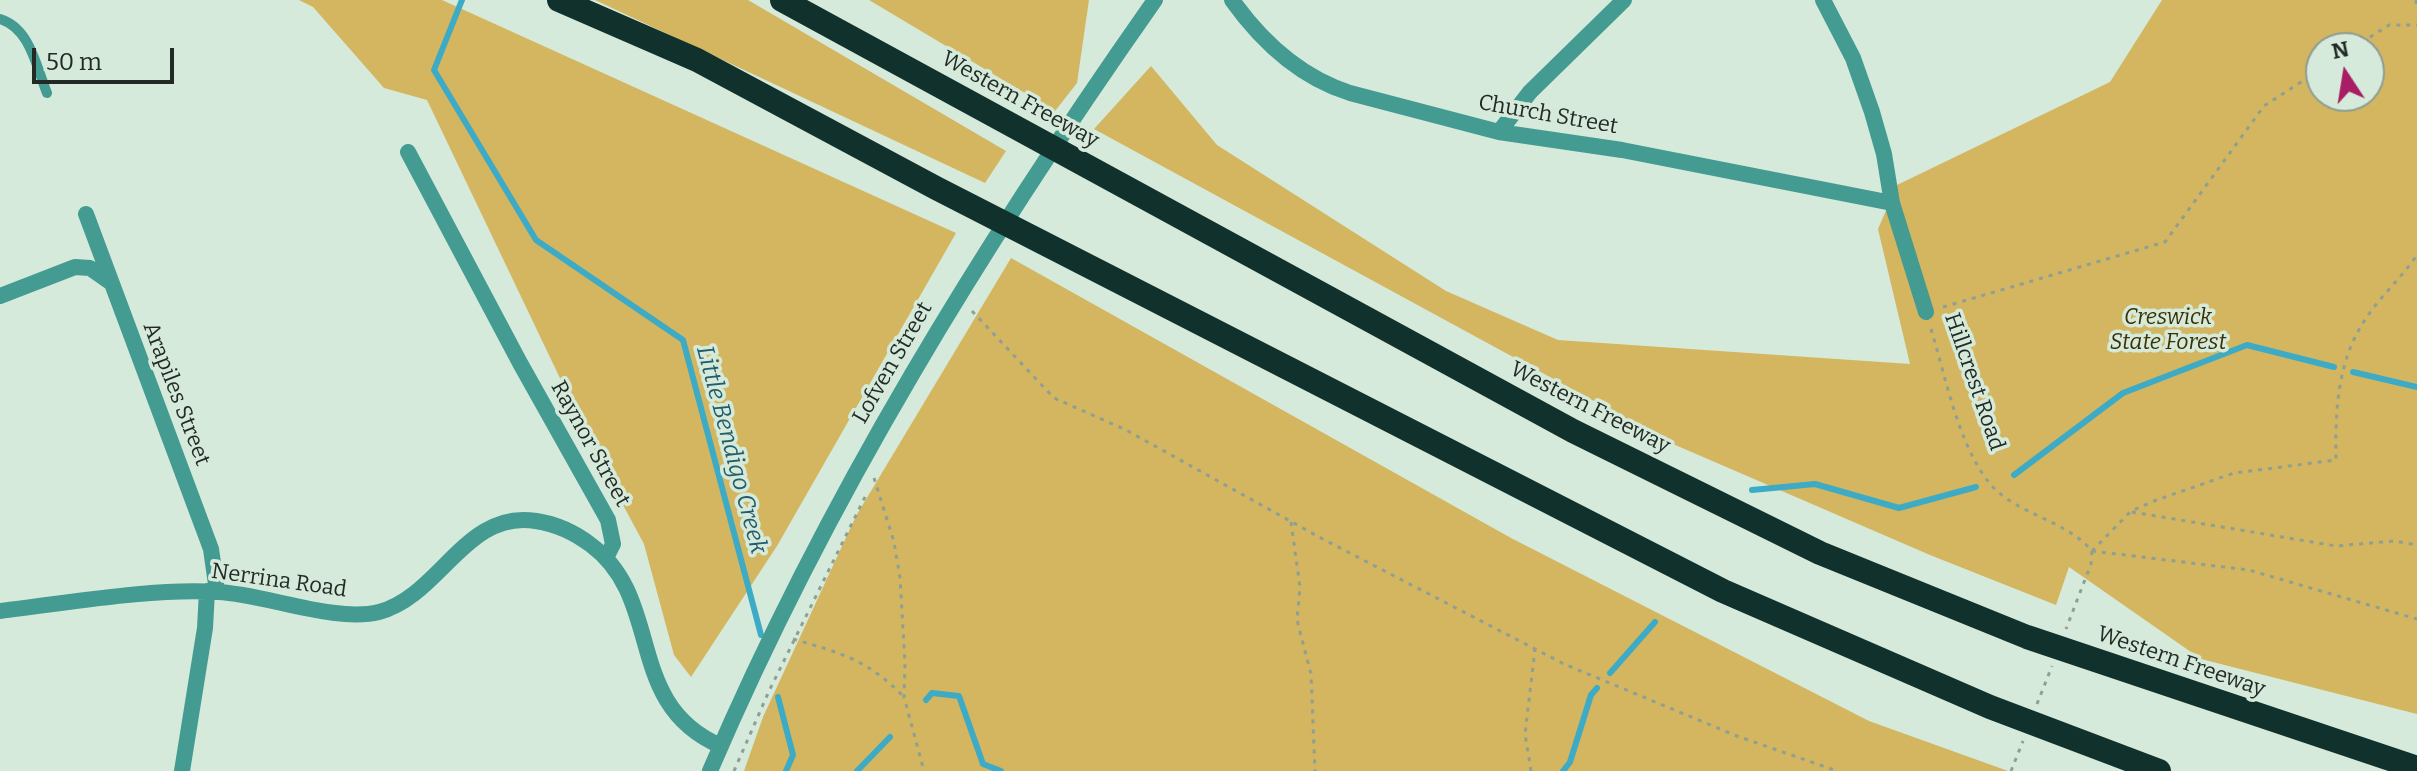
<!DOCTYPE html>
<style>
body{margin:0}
#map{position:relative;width:2417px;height:771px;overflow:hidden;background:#d5eadb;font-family:Bitter,serif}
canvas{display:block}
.north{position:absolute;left:2305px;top:32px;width:80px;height:80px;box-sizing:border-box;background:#d5eadb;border:2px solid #8e9d92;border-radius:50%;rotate:348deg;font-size:22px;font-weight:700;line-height:32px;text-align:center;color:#232a25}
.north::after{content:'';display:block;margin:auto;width:28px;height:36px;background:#a71e64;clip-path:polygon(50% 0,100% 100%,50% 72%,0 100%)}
.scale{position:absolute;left:32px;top:48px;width:142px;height:36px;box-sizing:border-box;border:4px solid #232a25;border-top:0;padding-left:10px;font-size:24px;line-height:28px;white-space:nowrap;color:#232a25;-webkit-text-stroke:6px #d5eadb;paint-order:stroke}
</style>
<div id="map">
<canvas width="2417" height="771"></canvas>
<div class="north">N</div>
<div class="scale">50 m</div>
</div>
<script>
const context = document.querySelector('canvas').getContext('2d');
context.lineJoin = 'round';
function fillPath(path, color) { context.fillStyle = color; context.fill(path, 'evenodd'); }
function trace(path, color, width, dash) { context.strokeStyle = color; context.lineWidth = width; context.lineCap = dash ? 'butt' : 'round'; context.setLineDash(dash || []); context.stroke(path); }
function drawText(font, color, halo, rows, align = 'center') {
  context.font = font + ' Bitter,serif'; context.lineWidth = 7; context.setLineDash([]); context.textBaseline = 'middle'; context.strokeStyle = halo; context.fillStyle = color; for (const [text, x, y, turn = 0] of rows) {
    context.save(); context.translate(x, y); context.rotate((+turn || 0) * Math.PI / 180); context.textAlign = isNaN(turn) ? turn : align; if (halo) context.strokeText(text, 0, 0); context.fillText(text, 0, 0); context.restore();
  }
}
fillPath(new Path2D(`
 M299,0H442L956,233L777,546L691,677L674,655L644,544L602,466L427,100L384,88L313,7Z
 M595,0H748L1006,151L985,183Z
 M869,0H1089L1077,83L1055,111Z
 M2162,0H2417V714L2201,659L2069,567L2056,605L1930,555L1673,444L1094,129L1151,66L1217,145L1446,291L1558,340L1910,364L1878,229L1897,185L2110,82ZM2321,48H2369V96H2321Z
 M1011,258L1511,538L1869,721L2008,771H744L763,717L856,516Z`), '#d3b65f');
trace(new Path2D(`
 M462,0L434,70L536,240L683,340L761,635
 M2353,372L2417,387
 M2014,475L2123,393L2247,345L2334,367
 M1752,490L1815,484L1899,508L1976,487
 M1610,673L1655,622
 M778,697L793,755L786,771
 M926,700L932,693L959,696L983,764L1001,771
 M857,771L890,737
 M1563,771L1570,762L1591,695L1597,688`), '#3eabc6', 6);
trace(new Path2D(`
 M2416,0L2417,6
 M2353,48L2389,25H2417
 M1943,307L2165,242L2264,106L2321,69
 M972,311L1054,398L1126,430L1319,537L1564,664L1737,736L1837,771
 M1931,329C1946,377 1962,466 2003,496C2031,517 2069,524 2092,551L2091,564L2066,629
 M874,478L894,542L900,578L905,663L904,697L924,771
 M2132,512L2336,546L2394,541L2417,545
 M1291,522L1300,587L1297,620L1311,674L1315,771
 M2092,551L2131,511L2154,501L2234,473L2336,460C2335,415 2337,367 2360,328C2375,301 2400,280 2417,255
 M2092,551L2249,570L2417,619
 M793,639C841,653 868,660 904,697
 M2037,704L2052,666
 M734,771L769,691L867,493
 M1531,771L1525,734L1535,649
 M2011,771L2023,741`), '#8f9f94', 3, [4, 6]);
trace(new Path2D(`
 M0,19C30,28 36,66 47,93`), '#439b92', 10);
trace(new Path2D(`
 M1232,0C1262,42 1300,77 1350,93L1499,132L1622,150L1892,203
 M1823,0L1853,58L1872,112L1884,154L1892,203L1926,312
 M1499,132L1530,92L1624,0
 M408,152L520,363L608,520L613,544L606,558
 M86,214L211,549L217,591
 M0,296L75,267L90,268L110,282
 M0,611C68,603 150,588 218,592C265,594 335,623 379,612C440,596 466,509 536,521C556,524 574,532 591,545C665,600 623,704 721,746
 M182,771L205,628L207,591
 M710,771C827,497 984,243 1155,0`), '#439b92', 16);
trace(new Path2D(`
 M559,0L697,60L936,188L1723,591L1990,707L2159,771
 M782,0L1573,431L1820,553L2027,637L2417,768`), '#11312d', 24);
drawText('22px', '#232a25', '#d5eadb', [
 ["Western Freeway",1020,100,29],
 ["Church Street",1548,115,10],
 ["Lofven Street",893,363,-60],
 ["Hillcrest Road",1974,382,71],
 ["Arapiles Street",176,394,69],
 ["Western Freeway",1590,408,27],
 ["Raynor Street",590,444,61],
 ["Nerrina Road",279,581,8],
 ["Western Freeway",2181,662,19]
]);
drawText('italic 22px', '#3d2f00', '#d5eadb', [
 ["Creswick",2168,318],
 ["State Forest",2168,343]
]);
drawText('italic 24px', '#225d6b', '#d5eadb', [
 ["Little Bendigo Creek",731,450,75]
]);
</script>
